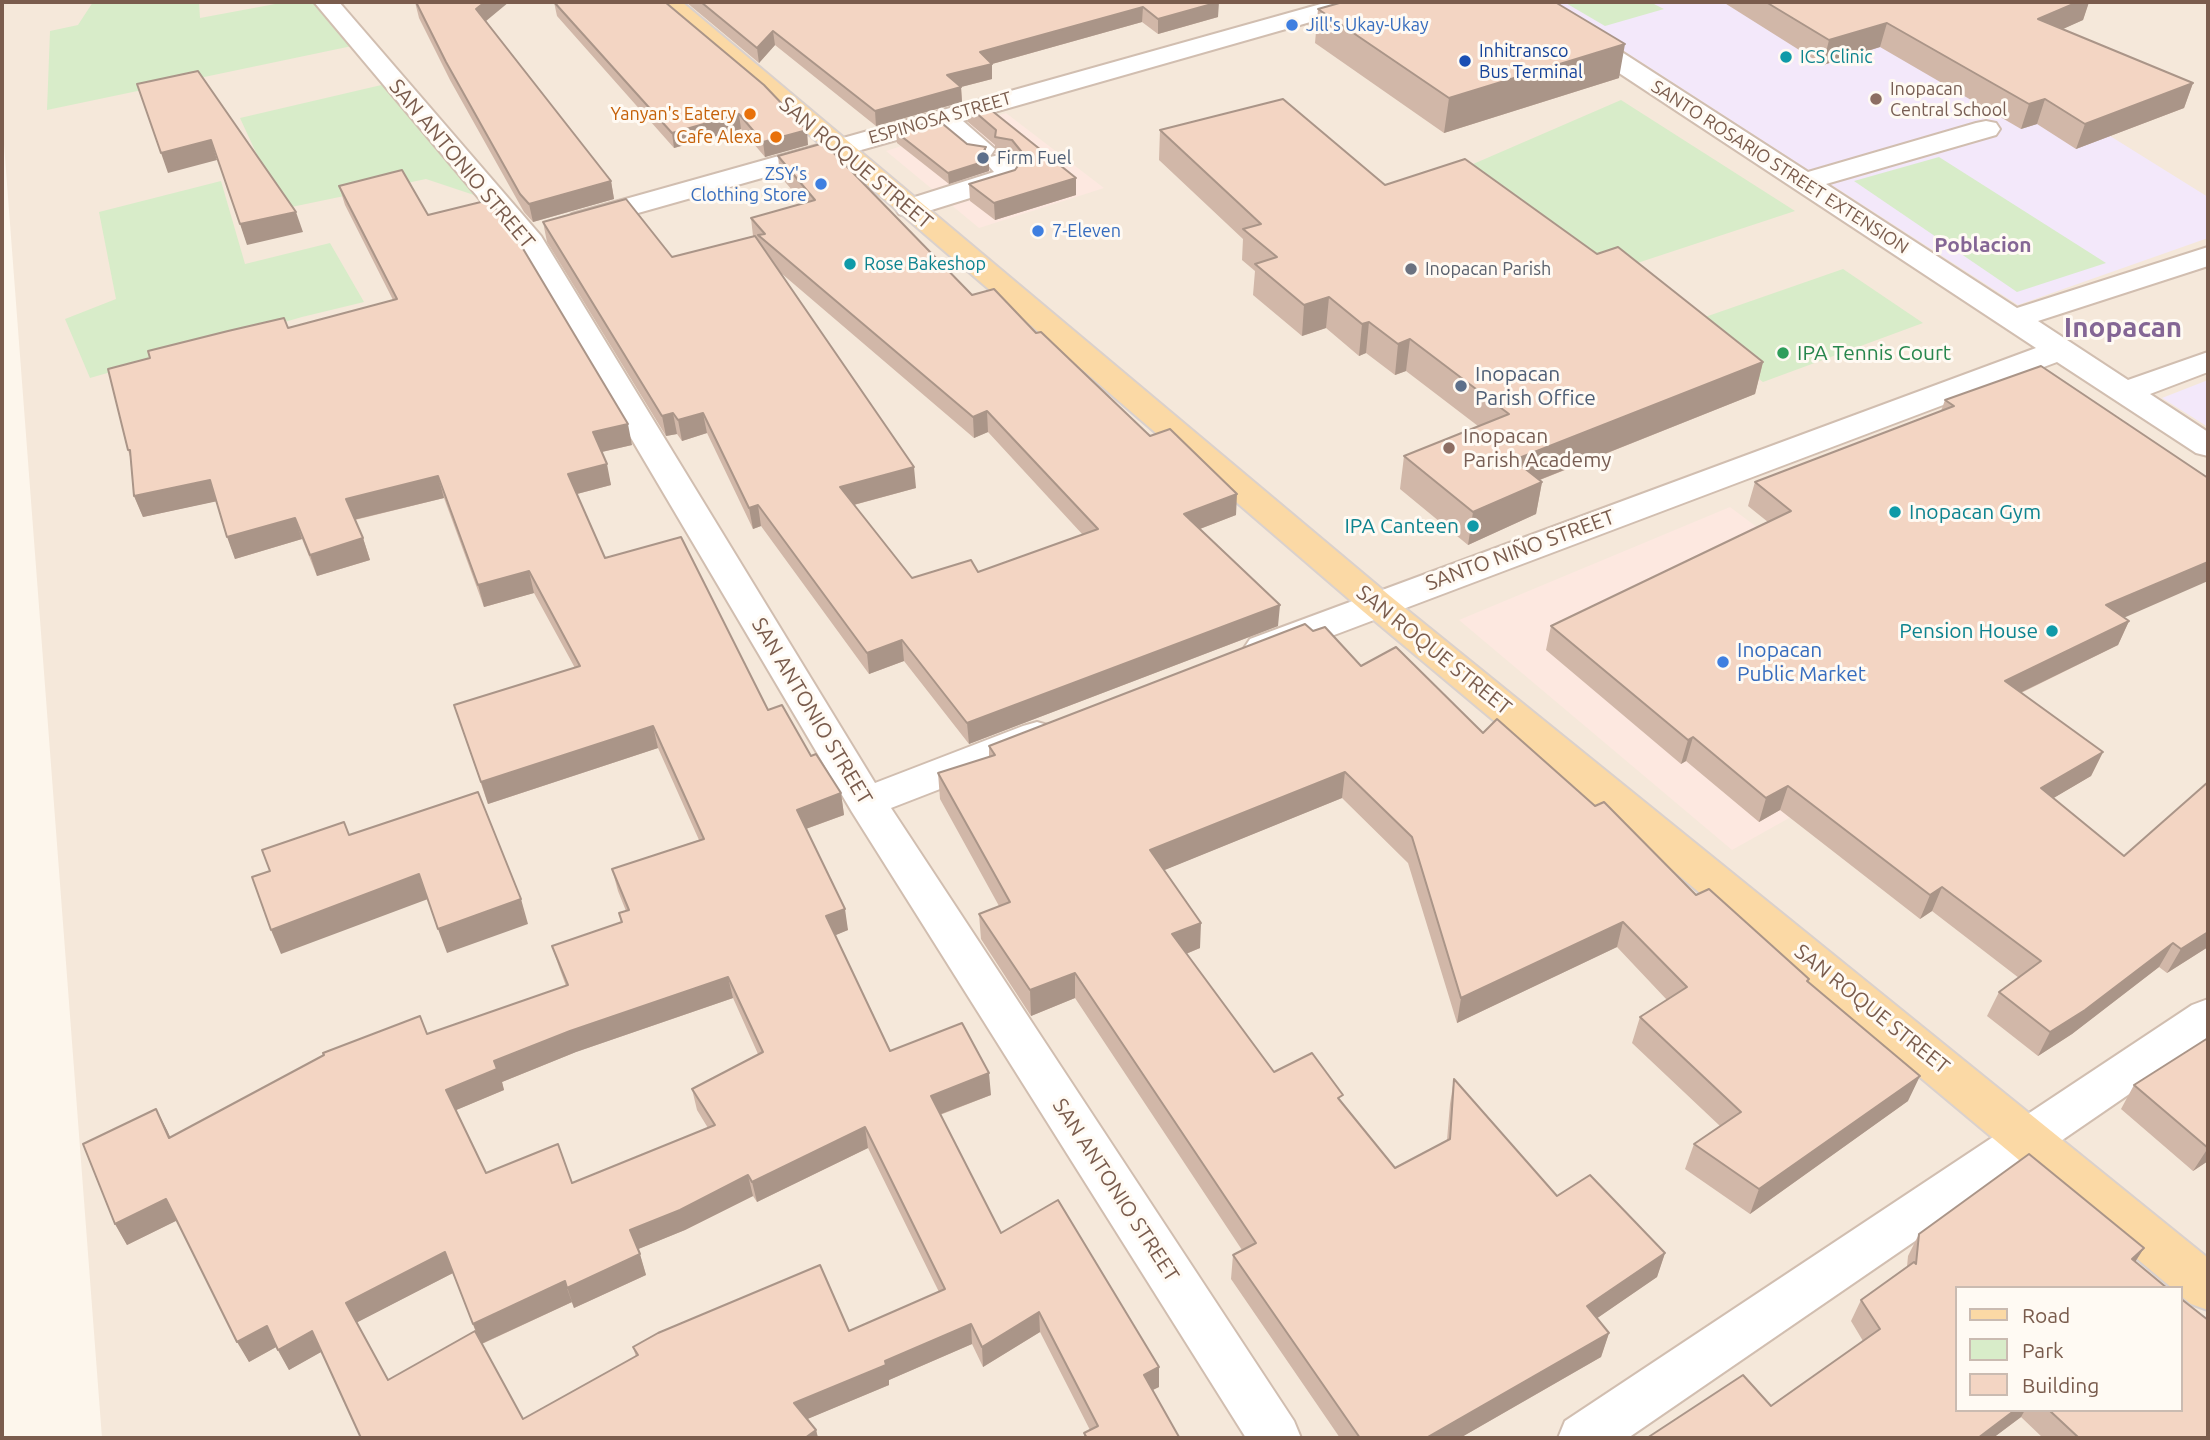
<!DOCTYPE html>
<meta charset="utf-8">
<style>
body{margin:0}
#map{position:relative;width:2210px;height:1440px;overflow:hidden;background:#fdf6ec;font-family:Ubuntu,sans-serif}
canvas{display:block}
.frame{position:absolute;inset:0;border:4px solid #7a5c4d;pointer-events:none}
.legend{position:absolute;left:1955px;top:1286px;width:228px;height:126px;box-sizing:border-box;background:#fffaf3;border:2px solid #cabbb1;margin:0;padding:9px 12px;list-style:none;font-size:21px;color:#7a5c4d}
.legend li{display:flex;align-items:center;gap:14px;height:35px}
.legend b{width:35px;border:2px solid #cabbb1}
</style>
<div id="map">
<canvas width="2210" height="1440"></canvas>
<div class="frame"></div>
<ul class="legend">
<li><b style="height:9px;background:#fbd9a5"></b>Road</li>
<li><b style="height:19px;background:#d8ecc9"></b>Park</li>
<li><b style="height:19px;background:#f3d5c3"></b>Building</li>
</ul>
</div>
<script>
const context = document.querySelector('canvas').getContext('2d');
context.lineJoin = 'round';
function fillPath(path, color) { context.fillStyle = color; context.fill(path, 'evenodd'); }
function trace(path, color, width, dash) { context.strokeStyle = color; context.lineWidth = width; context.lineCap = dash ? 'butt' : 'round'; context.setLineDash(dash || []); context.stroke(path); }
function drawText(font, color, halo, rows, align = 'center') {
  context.font = font + ' Ubuntu,sans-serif'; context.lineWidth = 6; context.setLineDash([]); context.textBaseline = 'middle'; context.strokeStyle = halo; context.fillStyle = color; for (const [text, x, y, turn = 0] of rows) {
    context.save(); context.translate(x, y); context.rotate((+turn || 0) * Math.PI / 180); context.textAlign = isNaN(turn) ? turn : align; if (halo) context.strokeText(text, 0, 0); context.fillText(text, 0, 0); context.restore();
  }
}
fillPath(new Path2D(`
 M2,2H2208V1438H102L2,118ZM1956,1288H2180V1410H1956Z`), '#f5e8da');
fillPath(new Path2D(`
 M1006,113L1104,188L979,228L886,151Z
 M1730,507L1993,704L1732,850L1459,620Z`), '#fde8e0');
fillPath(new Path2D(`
 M1548,2H1895L2208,197V238L2018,305Z
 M2208,380V427L2162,398Z`), '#f3e8fa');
fillPath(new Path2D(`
 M93,2H199L200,18L286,2H318L352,46L47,110L50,31L78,25Z
 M1564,2H1650L1664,9L1605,26Z
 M390,83L477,196L426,179L253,215L258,157L240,118Z
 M1621,100L1795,211L1604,274L1457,171Z
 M1939,157L2106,263L2017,292L1854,181Z
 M221,181L245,264L330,243L364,302L302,317L90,378L65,319L116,299L99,212Z
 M1843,269L1923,323L1763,382L1685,324Z`), '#d8ecc9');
const minor = new Path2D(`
 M314,2H339L541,236L875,783L1023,726L1037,722L1051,726L1056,736L1051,746L891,808L1294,1421L1301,1438H1246L852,812L514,240Z
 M1328,2H1366L1363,7L963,121L995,149L991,155C969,160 954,141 939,128L592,226L582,229L572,226L568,220L572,214Z
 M1516,2H1544L1808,172L1976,123L1986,121L1996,123L2000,129L1996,135L1826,184L2017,308L2208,247V266L2038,321L2128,380L2208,352V372L2150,394L2208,432V456L2196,453L2057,362L1276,657L1263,660L1250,657L1244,648L1250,639L2036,348L1519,7Z
 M1000,155C1011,157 1020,163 1023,174L1015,184L909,217L899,214L895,208L899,202L994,172L986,163L990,157Z
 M2208,999V1040L1628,1438H1558L1565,1421L2192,1005Z`);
const major = new Path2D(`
 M655,2H682L1390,596L2208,1258V1310L2191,1304L2180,1295V1288H2172L1364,612Z`);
trace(minor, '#d1beb0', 4);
trace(major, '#dad1cd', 4);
trace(new Path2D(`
 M2131,322L2156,339`), '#d9b8a5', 3.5, [1, 3.5]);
fillPath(minor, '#fff');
fillPath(major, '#fbd9a5');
fillPath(new Path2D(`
 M415,2L486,21L611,181L614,199L533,222L524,212L450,80L419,18Z
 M554,2L808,145L765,157L741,129L674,148L557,16Z
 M686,2H1218V17L1158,34L1142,22L992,64V79L961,87L962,102L876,126L775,45L759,63Z
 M1723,2H2089L2083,20L2062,29L2193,83L2184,108L2076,149L2037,124L2021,129L1880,47L1823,65Z
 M1318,9L1619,78L1444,133L1315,43Z
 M968,106L1076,178V195L995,220L970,201L969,184L1015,170L1019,165L1013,157L995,153V145L968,122Z
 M1160,130L1385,185L1597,254L1763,362L1755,394L1540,480L1542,482L1536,514L1468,545L1400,489L1404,456L1478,426L1406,371L1395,375L1366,353L1359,356L1326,328L1302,336L1253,295L1255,271L1242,260L1243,239L1159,160Z
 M896,132L986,147V156L989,160V171L949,184L897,143Z
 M778,156L972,295L1036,333L1236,515L1200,529L1278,626L969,744L904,661L869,674L761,526L753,529L707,433L682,441L677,434L666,436L547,242L543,222L672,257L753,236L751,218L803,203L780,176ZM781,273L974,438L988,432L1083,535L978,572L912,578L854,505L916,488Z
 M339,186L428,215L632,445L602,452L611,485L577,494L605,558L768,710L811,756L841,793L844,815L806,829L848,930L835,935L890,1051L991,1095L940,1115L1001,1233L1159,1387L1153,1390L1179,1438H1084V1433L1090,1430L1040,1332L983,1367L972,1344L889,1380V1385L807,1419L816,1430L818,1438H361L322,1351L289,1370L276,1347L249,1362L177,1220L127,1245L115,1224L156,1109L170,1137L427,1034L566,986L559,967L552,946L621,923L619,913L626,911L618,891L612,869L699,840L658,748L488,804L454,705L575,668L534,593L484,607L444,498L355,520L363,538L370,560L317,576L302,539L235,559L216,501L143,517L134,496L130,457L128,450L288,328L393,300L345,205ZM733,998L758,1054L692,1089L697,1110L708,1128L572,1183L486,1173L456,1110L504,1090L502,1082L576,1052ZM868,1148L939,1292L849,1331L633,1347L636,1357L523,1419L482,1344L572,1302L574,1308L646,1275L638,1249L685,1230L753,1196L757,1202ZM453,1273L477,1335L388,1380L357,1322Z
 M2041,366L2123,618L2129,621L2118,645L2021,693L2103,752L2091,776L2053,798L2124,856L2208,782V947L2167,973L2159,967L2072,1034L2038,1056L1987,1016L1999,992L2019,978L1932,911L1920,919L1780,810L1759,822L1686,761L1681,764L1546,650L1551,626L1768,522L1748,506L1755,482L1941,411L1945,400Z
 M1313,631L1361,666L1483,733L1595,806L1696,895L1808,982L1908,1101L1750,1214L1685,1169L1694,1144L1720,1126L1632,1043L1640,1017L1667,1000L1617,947L1457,1023L1408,863L1342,798L1164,870L1200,948L1186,954L1274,1072L1342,1103L1395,1168L1447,1140L1450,1104L1454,1079L1557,1196L1665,1253L1657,1277L1597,1318L1609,1333L1601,1357L1460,1438H1340L1231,1279L1233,1255L1242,1250L1075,998L1031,1016L981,939L979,914L999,906L940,799L938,773L989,757V746Z
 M2208,1038V1161L2193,1171L2121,1109L2134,1085Z
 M1919,1234L2144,1248L2135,1262L1956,1410H2180L2208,1438H2043L2021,1417L1993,1438H1647L1771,1406L1863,1341L1851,1321L1861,1300L1907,1267L1908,1256Z`), '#d1b7a8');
fillPath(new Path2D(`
 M485,2H509L480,26L476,9Z
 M1219,2L1218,17L1158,34V19Z
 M2078,2H2089L2083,20L2030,44L2038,19Z
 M1143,7L1142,22L992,64V79L961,87L962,102L876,126L875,111L947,75L980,52Z
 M1887,23L1880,47L1823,65L1829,40Z
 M773,31L775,45L759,63L757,48Z
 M1625,44L1619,78L1444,133L1449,98Z
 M2193,83L2184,108L2076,149L2085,124Z
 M2045,99L2037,124L2021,129L2029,104Z
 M739,114L741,129L674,148L672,133Z
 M807,130L808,145L765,157L763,142Z
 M211,140L217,160L168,173L161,153Z
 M986,147V158L989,160V171L949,184L948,173L983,152Z
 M1076,178V195L995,220L994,203Z
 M611,181L614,199L533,222L529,204Z
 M296,212L303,232L247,245L240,224Z
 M1329,297L1326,328L1302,336L1304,305Z
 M1369,322L1366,353L1359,356L1362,324Z
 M1410,339L1406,371L1395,375L1398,344Z
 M1763,362L1755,394L1509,492L1514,460Z
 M987,411L988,432L974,438L973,417Z
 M673,413L677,434L666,436L662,416Z
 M703,413L707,433L682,441L678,420Z
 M628,424L632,445L597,453L593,432Z
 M607,464L611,485L573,495L568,474Z
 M914,467L916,488L842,508L840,487Z
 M438,476L444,498L353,520L346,499Z
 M210,480L218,501L143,517L134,496Z
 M1542,482L1536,514L1468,545L1473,512Z
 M1237,494L1236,515L1184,535V514Z
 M758,505L761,526L753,529L749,508Z
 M295,518L302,539L235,559L227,537Z
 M363,538L370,560L317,576L310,555Z
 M2208,562V581L2096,630L2106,605Z
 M529,571L534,593L484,607L478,585Z
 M1280,605L1278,626L969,744L967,723Z
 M2129,621L2118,645L1995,705L2005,681Z
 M902,640L904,661L869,674L867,653Z
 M653,726L658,748L488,804L481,782Z
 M1693,737L1686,761L1681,764L1688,740Z
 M2103,752L2091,776L2030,812L2041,788Z
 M1345,772L1342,798L1150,876V850Z
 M1788,786L1780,810L1759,822L1766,798Z
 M841,793L844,815L800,831L797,810Z
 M419,874L428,899L281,954L271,930Z
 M1942,887L1932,911L1920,919L1930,895Z
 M521,899L528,924L447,953L438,929Z
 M845,909L848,930L829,938L826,916Z
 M1623,922L1617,947L1457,1023L1461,998Z
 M1201,923L1200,948L1171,960L1172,934Z
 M2208,932V947L2167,973L2181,949Z
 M2173,943L2159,967L2072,1034L2038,1056L2050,1032Z
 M1075,973V998L1031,1016L1030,990Z
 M728,977L733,998L576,1052L502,1082L504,1090L454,1111L446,1090L494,1061L570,1031Z
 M989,1073L991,1095L933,1117L931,1096Z
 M1920,1076L1908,1101L1750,1214L1759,1189Z
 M156,1109L167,1130L180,1159L169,1138Z
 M865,1127L868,1148L757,1202L752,1182Z
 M2208,1148V1161L2193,1171Z
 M748,1175L753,1196L685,1230L636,1250L630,1230Z
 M166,1199L178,1220L127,1245L115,1224Z
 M2144,1248L2130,1270L2132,1259Z
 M445,1252L453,1273L356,1323L346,1303Z
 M1665,1253L1657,1277L1580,1330L1587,1306Z
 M640,1254L646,1275L574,1308L567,1288Z
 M565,1281L572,1302L481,1344L473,1324Z
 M1039,1312L1040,1332L983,1367L982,1347Z
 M971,1324L972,1344L889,1380V1385L798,1423L794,1403L885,1361Z
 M267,1326L278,1346L249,1362L237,1342Z
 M312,1331L323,1351L289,1370L278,1350Z
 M1609,1333L1601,1357L1460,1438H1426Z
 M1159,1367V1387L1144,1394V1375Z
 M2015,1410H2025L2021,1417L1993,1438H1978Z
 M816,1430L818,1438H805Z`), '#aa9588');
const building = new Path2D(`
 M416,2H485L476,9L611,181L529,204L520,194L446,62Z
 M554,2H665L764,85L807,130L763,142L739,114L672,133Z
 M701,2H1219L1158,19L1143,7L980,52L992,64L947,75L961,87L875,111L773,31L757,48Z
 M1343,2H1555L1625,44L1449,98L1318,9Z
 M1766,2H2078L2038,19L2193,83L2085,124L2045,99L2029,104L1887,23L1829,40Z
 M198,71L296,212L240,224L211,140L161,153L137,84Z
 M1283,99L1385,185L1465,159L1597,254L1618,247L1763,362L1514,460L1542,482L1473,512L1404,456L1509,414L1410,339L1398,344L1369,322L1362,324L1329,297L1304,305L1255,264L1277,257L1243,229L1261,224L1160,130Z
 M981,102L1076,178L994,203L969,184L1015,170L1025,156L1012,140L995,137L996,130L968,106Z
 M938,120L967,144L986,147L983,152L989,160L948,173L896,132Z
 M824,143L972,295L994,289L1036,333L1041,332L1150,436L1170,429L1237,494L1184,514L1280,605L967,723L902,640L867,653L758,505L749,508L703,413L678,420L673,413L662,416L543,222L626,199L672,257L755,236L914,467L840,487L912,578L971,560L978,572L1098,529L987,411L973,417L758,235L765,234L751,218L815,200L778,156Z
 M402,170L428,215L489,200L507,222L628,424L593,432L607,464L568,474L605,558L681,537L768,710L782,705L811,756L816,754L841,793L797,810L845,909L826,916L890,1051L962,1023L989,1073L931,1096L1001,1233L1058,1200L1159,1367L1144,1375L1179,1437L1176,1438H1087L1084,1433L1098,1426L1039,1312L982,1347L971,1324L885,1361L886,1365L794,1403L816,1430L805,1438H361L312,1331L278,1350L267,1326L237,1342L166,1199L115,1224L83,1144L156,1109L169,1138L324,1055L323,1053L420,1016L427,1034L568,985L552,946L622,922L619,913L629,910L612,869L704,839L653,726L481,782L454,705L580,666L529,571L478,585L438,476L346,499L363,538L310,555L295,518L227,537L210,480L134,496L130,450H128L108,369L150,358L148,351L228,331L284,318L288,328L397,299L339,186ZM728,977L763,1052L692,1089L715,1125L572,1183L558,1144L486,1173L446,1090L497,1069L494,1061L570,1031ZM865,1127L945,1289L849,1331L820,1265L658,1333L633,1347L638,1355L523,1419L475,1331L388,1380L346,1303L445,1252L473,1324L565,1281L567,1288L640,1254L630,1230L680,1210L748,1175L752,1182Z
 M2041,366L2208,478V562L2106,605L2129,621L2005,681L2103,752L2041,788L2124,856L2208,782V932L2181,949L2173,943L2085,1010L2050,1032L1999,992L2041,961L1942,887L1930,895L1788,786L1766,798L1693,737L1688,740L1551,626L1791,511L1755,482L1954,406L1945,400Z
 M1305,624L1313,631L1325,627L1361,666L1396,647L1483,733L1497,719L1595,806L1604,802L1696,895L1709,889L1809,979L1807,981L1920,1076L1759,1189L1694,1144L1741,1112L1640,1017L1687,987L1623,922L1461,998L1412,837L1345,772L1150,850L1201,923L1172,934L1274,1072L1312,1053L1343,1095L1338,1098L1395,1168L1450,1139L1454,1079L1557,1196L1590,1175L1665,1253L1587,1306L1609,1333L1426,1438H1360L1233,1255L1256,1243L1075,973L1030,990L979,914L1010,902L938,773L995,755L989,746Z
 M478,792L521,899L438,929L419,874L271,930L252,877L270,871L262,850L344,822L349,835Z
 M2208,1038V1148L2134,1085Z
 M2029,1154L2144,1248L2132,1259L2167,1288H1956V1410H2015L1978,1438H1647L1743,1375L1771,1406L1880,1329L1861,1300L1914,1262L1916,1264L1919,1234Z
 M2180,1298L2208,1320V1438H2079L2049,1410H2180Z`);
fillPath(building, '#f3d5c3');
trace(building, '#aa9588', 2);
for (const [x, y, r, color] of [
 [1292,25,7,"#3f7fe0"],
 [1786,57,7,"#0f9aa8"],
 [1465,61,7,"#1a4fb4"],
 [1876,99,7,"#8d6e63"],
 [750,114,7,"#e8710a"],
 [776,137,7,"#e8710a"],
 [983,158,7,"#5c6f8a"],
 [821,184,7,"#3f7fe0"],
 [1038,231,7,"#3f7fe0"],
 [850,264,7,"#0f9aa8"],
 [1411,269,7,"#6b7280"],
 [1783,353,7,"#2e9e5b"],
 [1461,386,7,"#5c6f8a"],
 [1449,448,7,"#8d6e63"],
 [1895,512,7,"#0f9aa8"],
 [1473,526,7,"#0f9aa8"],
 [2052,631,7,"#0f9aa8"],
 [1723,662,7,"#3f7fe0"]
]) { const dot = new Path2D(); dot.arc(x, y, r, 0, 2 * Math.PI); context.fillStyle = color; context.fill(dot); trace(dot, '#fffaf3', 2.5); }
drawText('18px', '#366cbe', '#fffaf3', [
 ["Jill's Ukay-Ukay",1306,25],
 ["ZSY's",807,174,"right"],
 ["Clothing Store",807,195,"right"],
 ["7-Eleven",1052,231]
], 'left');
drawText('18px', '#164399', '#fffaf3', [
 ["Inhitransco",1479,51],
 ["Bus Terminal",1479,72]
], 'left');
drawText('18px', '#0d838f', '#fffaf3', [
 ["ICS Clinic",1800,57],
 ["Rose Bakeshop",864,264]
], 'left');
drawText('18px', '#785e54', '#fffaf3', [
 ["Inopacan",1890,89],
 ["Central School",1890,110]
], 'left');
drawText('18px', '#c56008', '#fffaf3', [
 ["Yanyan's Eatery",736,114],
 ["Cafe Alexa",762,137]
], 'right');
drawText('18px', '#7a5c4d', '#fffaf3', [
 ["ESPINOSA STREET",940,118,-16],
 ["SANTO ROSARIO STREET EXTENSION",1780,167,33]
]);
drawText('18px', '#4e5e75', '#fffaf3', [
 ["Firm Fuel",997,158]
], 'left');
drawText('18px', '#5b616d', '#fffaf3', [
 ["Inopacan Parish",1425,269]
], 'left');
drawText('21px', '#7a5c4d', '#fffaf3', [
 ["SAN ROQUE STREET",856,163,40],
 ["SAN ANTONIO STREET",462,164,50],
 ["SANTO NIÑO STREET",1520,550,-20],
 ["SAN ROQUE STREET",1434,650,39],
 ["SAN ANTONIO STREET",812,711,59],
 ["SAN ROQUE STREET",1872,1009,39],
 ["SAN ANTONIO STREET",1116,1190,57]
]);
drawText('bold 21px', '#846695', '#fffaf3', [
 ["Poblacion",1983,245]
]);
drawText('21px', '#27864d', '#fffaf3', [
 ["IPA Tennis Court",1797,353]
], 'left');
drawText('21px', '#4e5e75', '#fffaf3', [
 ["Inopacan",1475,374],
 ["Parish Office",1475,398]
], 'left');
drawText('21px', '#785e54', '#fffaf3', [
 ["Inopacan",1463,436],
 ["Parish Academy",1463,460]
], 'left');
drawText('21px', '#0d838f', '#fffaf3', [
 ["Inopacan Gym",1909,512,"left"],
 ["IPA Canteen",1459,526],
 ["Pension House",2038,631]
], 'right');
drawText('21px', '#366cbe', '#fffaf3', [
 ["Inopacan",1737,650],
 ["Public Market",1737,674]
], 'left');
drawText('bold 28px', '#846695', '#fffaf3', [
 ["Inopacan",2123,328]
]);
</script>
